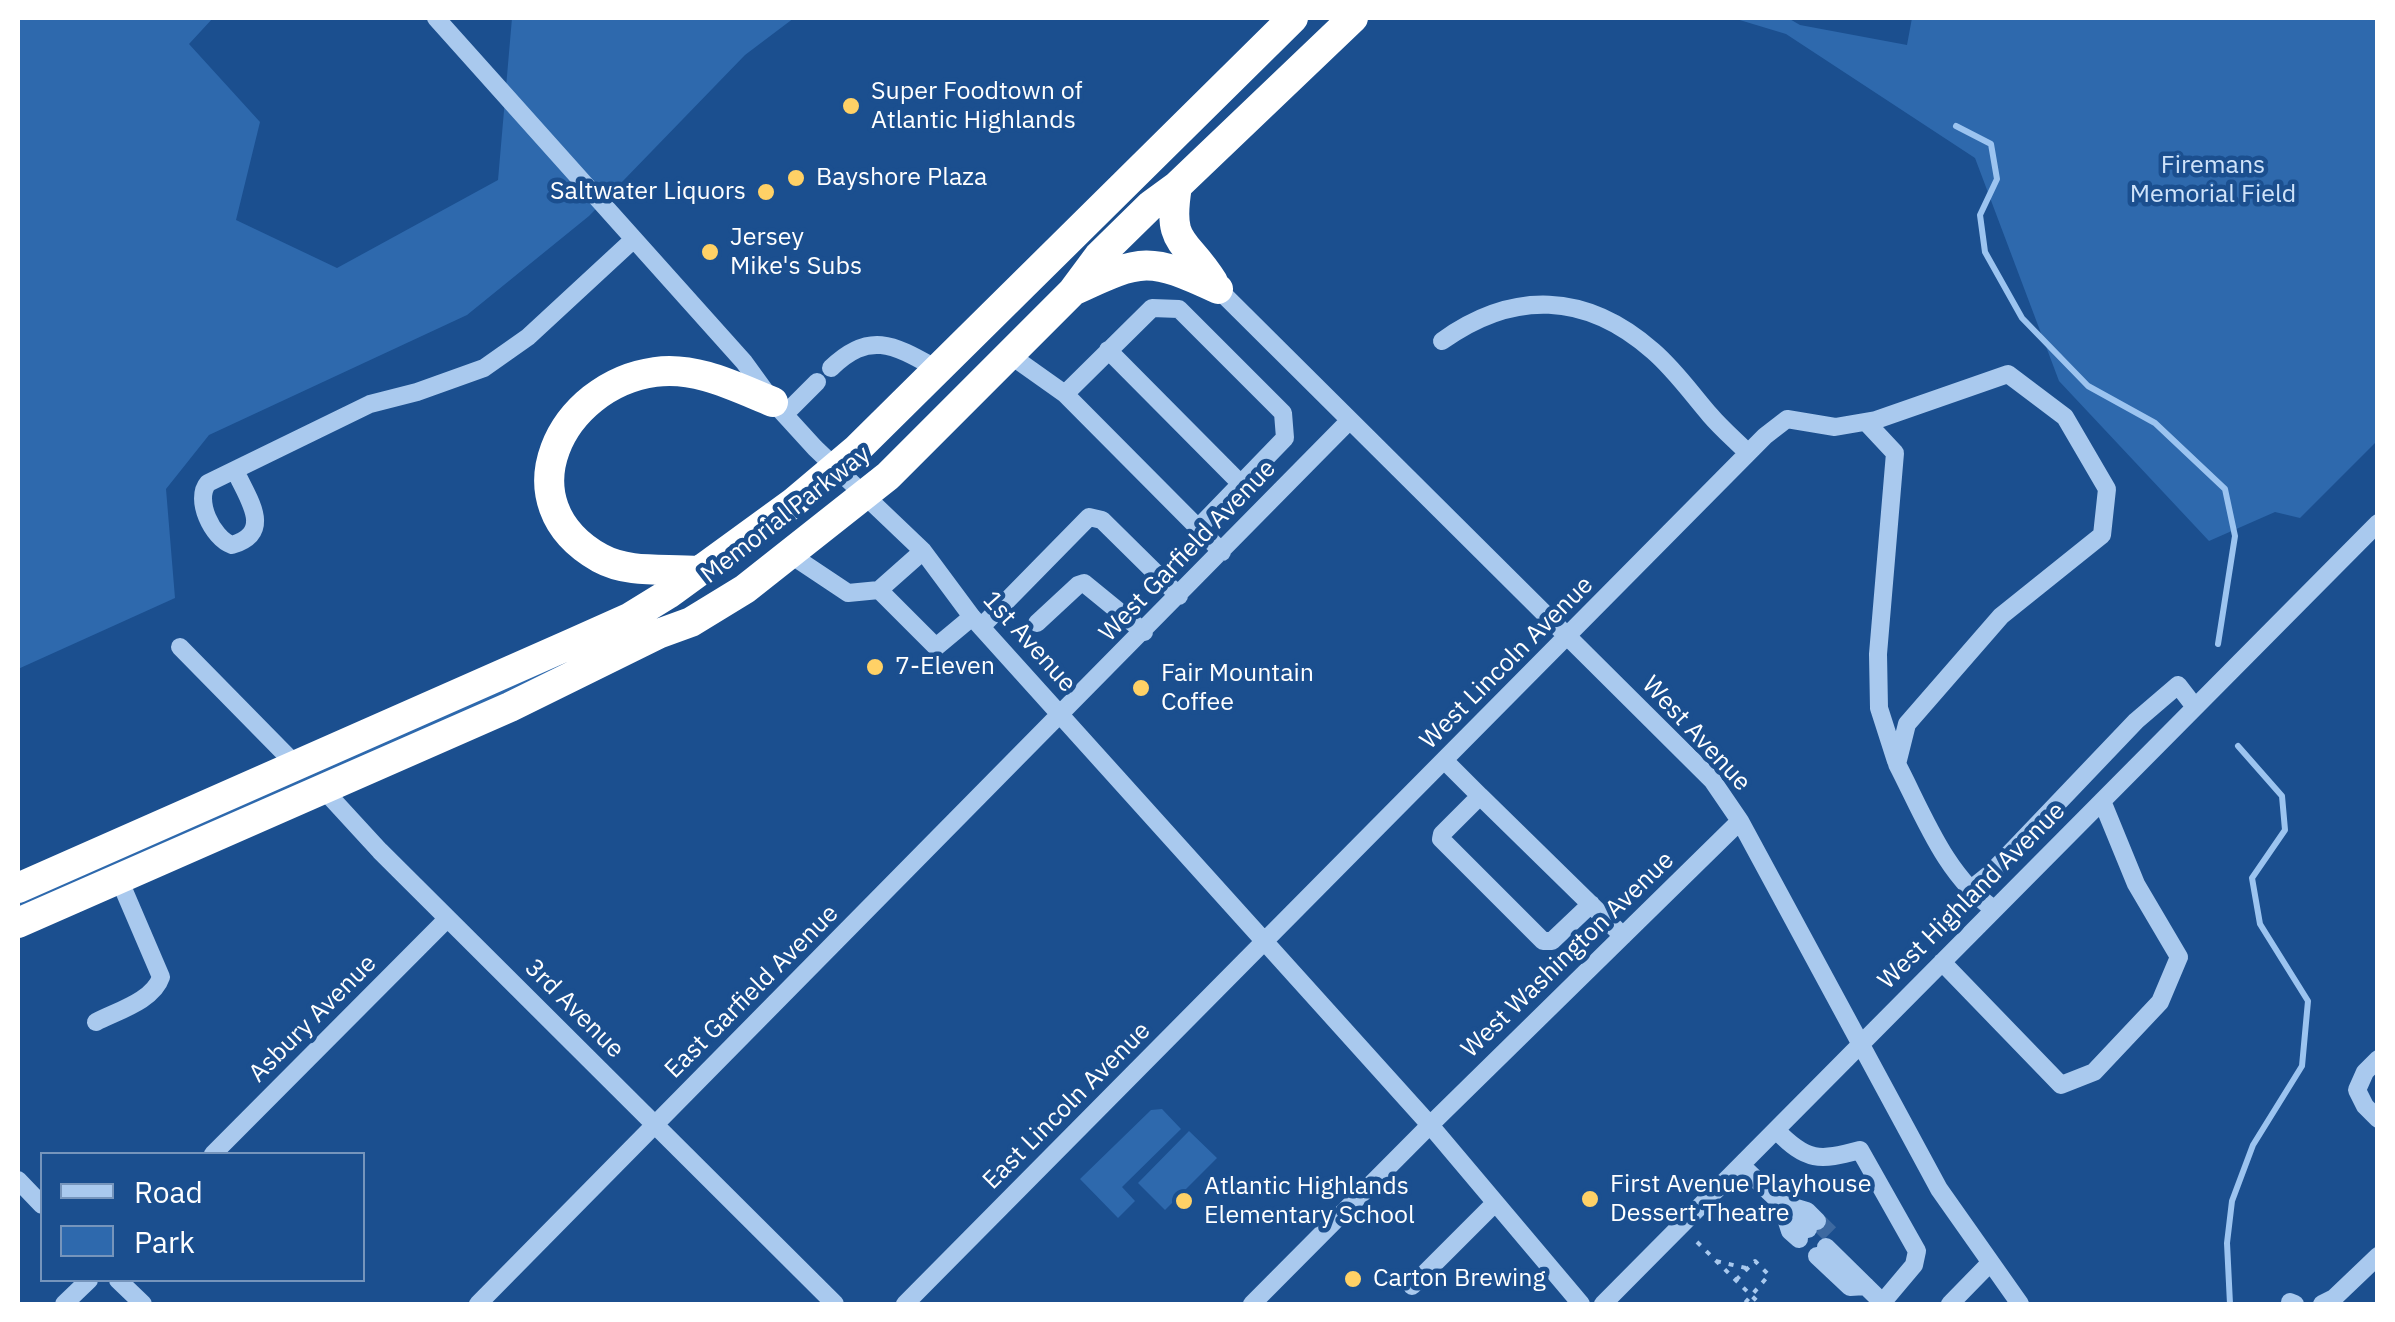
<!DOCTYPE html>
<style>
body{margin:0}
#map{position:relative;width:2395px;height:1322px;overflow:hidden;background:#1b4f8f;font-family:"IBM Plex Sans",sans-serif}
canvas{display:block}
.frame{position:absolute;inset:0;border:20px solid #fff;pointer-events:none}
.legend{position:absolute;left:40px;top:1152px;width:325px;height:130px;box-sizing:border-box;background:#1b4f8f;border:2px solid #7695bc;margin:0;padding:12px 18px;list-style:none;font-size:30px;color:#fff}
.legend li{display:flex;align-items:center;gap:20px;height:50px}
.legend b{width:50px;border:2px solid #7695bc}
</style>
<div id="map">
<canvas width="2395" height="1322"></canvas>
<div class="frame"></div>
<ul class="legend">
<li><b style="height:12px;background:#a9c9ee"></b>Road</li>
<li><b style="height:28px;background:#2e69ad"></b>Park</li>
</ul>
</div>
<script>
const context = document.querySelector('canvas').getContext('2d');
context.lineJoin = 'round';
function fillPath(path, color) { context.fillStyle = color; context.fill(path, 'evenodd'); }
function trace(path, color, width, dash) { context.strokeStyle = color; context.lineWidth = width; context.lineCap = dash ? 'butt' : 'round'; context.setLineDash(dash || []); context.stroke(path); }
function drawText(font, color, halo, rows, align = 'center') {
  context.font = font + ' "IBM Plex Sans",sans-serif'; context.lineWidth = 9; context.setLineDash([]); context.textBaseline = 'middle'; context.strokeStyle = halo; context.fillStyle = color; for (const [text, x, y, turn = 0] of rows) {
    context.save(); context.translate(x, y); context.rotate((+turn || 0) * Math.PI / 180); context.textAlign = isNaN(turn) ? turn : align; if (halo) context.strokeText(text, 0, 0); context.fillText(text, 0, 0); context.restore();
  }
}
fillPath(new Path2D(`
 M18,18H213L189,44L260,122L236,220L337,268L498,180L512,18H794L745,55L589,216L467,315L209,435L166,489L175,598L18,669Z
 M1733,18H1788L1800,25L1907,45L1912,18H2377V441L2300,518L2275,512L2209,541L2059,381L1975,158L1786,34Z
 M561,664L563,669L18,910V903Z
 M1162,1109L1181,1129L1122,1187L1135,1201L1118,1218L1080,1179L1151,1110Z
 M1189,1131L1217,1158L1165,1210L1138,1183Z`), '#2e69ad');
trace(new Path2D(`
 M1956,126L1991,144L1997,179L1980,215L1985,252L2022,318L2088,386L2155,423L2225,489L2235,536L2218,644
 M2230,1304L2227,1243L2232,1201L2253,1145L2302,1066L2308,1001L2260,924L2252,878L2285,830L2282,796L2238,746`), '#9cc4f0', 6);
trace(new Path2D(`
 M1817,1221L1834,1238`), '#3d69a0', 18, [18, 9]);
trace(new Path2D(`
 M1697,1242L1760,1304
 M1716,1261L1746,1268
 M1736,1280L1755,1261L1769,1275L1744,1304`), '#a9c9ee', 4, [5, 8]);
trace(new Path2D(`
 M436,18L744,362L773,402L815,448L923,551L972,617L1430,1125L1581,1304
 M1218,289L1712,780L1740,821L1939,1189L2020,1304
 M1442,341C1513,290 1586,292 1653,351C1675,370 1691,393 1710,415C1721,428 1735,440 1748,453
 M1108,350L1241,484
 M1010,355L1065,394L1222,552
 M831,368C870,330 894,345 937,369
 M1065,394L1152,308L1179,309L1283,413L1285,438L1198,528
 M785,414L817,382
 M1866,422L1895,453L1878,654L1879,708L1896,761
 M235,470C247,498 275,532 232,545C212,538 194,499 208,483L370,404L417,392L484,368L528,337L634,239
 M791,555L848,593L879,590L936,647L972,617
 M879,590L923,551
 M1037,623L1078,585L1084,583L1144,632
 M981,627L1089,517L1102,520L1179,596
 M180,647L296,765
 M1445,761L1480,796
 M323,789L380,851L835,1304
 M1971,889L1991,873L2136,721L2178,685L2195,707
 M1591,904L1552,941H1543L1441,839L1442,834L1480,796L1623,936
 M1942,962L2061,1085L2094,1072L2160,1002L2179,957L2136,884L2102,801
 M96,1022C117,1011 153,1001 161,977L119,879
 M2378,1059L2365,1072L2357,1090L2365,1106L2378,1119
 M1776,1130C1807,1162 1819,1161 1860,1150L1917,1251L1914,1265L1882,1303
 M213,1154L447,919
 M1741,1165L1808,1229
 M18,1180L42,1205
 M1787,1205L1807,1211L1817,1221
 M1783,1209L1790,1231L1799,1239
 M1826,1247L1884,1304
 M1817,1256L1850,1287L1866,1286
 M118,1280L143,1304
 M1412,1286L1495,1203
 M2290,1302L2295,1304
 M64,1304L89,1280
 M478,1304L1349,421
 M905,1304L1765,436L1787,419L1835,427L1876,420L2008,374L2065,417L2107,489L2102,535L2001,616L1907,724L1897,764C1923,814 1946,877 1994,909
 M1252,1304L1430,1125L1740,821
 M1603,1304L2378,523
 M1950,1304L1990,1263
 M2322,1304L2334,1298L2378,1256`), '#a9c9ee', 18);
trace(new Path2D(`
 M1177,186C1167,247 1185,237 1213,282
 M1075,290C1143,258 1149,257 1218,289
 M698,571C665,568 629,574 600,558C502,503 560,385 655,372C696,366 736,387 773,402
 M18,888L573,643L629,618L668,594L793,503L857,449L1293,18
 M18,923L510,707L658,634L691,622L745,589L888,476L1073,291L1099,256L1151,205L1177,186L1353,18`), '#fff', 30);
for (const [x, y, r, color] of [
 [851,106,10,"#ffd166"],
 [796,178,10,"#ffd166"],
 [766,192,10,"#ffd166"],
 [710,252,10,"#ffd166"],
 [875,667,10,"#ffd166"],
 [1141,688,10,"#ffd166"],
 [1590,1199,10,"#ffd166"],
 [1184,1201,10,"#ffd166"],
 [1353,1279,10,"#ffd166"]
]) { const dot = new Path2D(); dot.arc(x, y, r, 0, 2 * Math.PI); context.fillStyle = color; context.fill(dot); trace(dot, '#1b4f8f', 4); }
drawText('25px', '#fff', '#1b4f8f', [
 ["Super Foodtown of",871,92],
 ["Atlantic Highlands",871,121],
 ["Bayshore Plaza",816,178],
 ["Saltwater Liquors",746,192,"right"],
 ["Jersey",730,238],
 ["Mike's Subs",730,267],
 ["7-Eleven",895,667],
 ["Fair Mountain",1161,674],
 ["Coffee",1161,703],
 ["First Avenue Playhouse",1610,1185],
 ["Dessert Theatre",1610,1214],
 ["Atlantic Highlands",1204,1187],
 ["Elementary School",1204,1216],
 ["Carton Brewing",1373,1279]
], 'left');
drawText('25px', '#cfe3fa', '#1b4f8f', [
 ["Firemans",2213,166],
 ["Memorial Field",2213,195]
]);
drawText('25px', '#fff', '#1b4f8f', [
 ["Memorial Parkway",786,515,-38],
 ["West Garfield Avenue",1188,551,-46],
 ["1st Avenue",1029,642,48],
 ["West Lincoln Avenue",1507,663,-45],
 ["West Avenue",1696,734,47],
 ["West Highland Avenue",1972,896,-45],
 ["West Washington Avenue",1568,955,-44],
 ["East Garfield Avenue",752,992,-45],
 ["3rd Avenue",574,1009,45],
 ["Asbury Avenue",313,1019,-45],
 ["East Lincoln Avenue",1067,1106,-45]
]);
</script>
